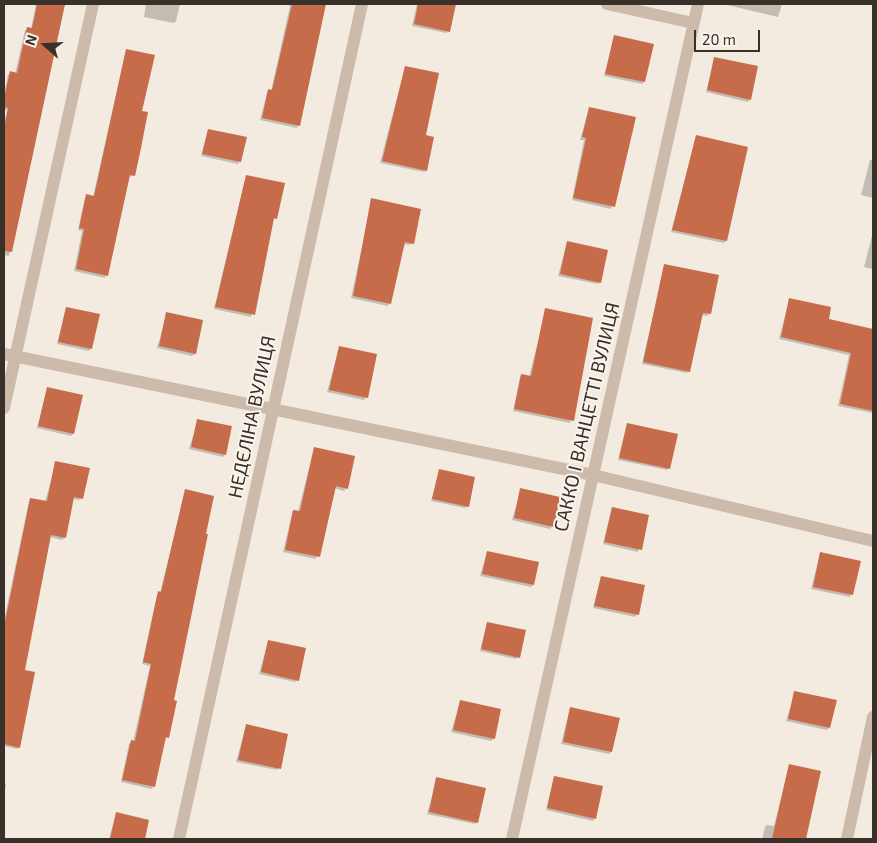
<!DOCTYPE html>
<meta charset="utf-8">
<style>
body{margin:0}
#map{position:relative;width:877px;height:843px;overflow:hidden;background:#f3ebe0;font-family:"Exo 2",sans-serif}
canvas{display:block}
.frame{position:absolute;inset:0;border:5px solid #3a302a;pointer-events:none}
.north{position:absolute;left:20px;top:20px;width:50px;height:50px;-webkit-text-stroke:4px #faf4ec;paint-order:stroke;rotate:289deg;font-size:14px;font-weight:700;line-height:20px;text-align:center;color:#3a302a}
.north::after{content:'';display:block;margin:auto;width:18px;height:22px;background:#3a302a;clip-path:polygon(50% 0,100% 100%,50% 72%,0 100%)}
.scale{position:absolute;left:694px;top:30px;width:66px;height:22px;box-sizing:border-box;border:2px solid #3a302a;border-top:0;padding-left:6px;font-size:15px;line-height:18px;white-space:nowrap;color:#3a302a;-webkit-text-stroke:4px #faf4ec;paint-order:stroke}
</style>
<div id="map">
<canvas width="877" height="843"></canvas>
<div class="frame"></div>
<div class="north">N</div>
<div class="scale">20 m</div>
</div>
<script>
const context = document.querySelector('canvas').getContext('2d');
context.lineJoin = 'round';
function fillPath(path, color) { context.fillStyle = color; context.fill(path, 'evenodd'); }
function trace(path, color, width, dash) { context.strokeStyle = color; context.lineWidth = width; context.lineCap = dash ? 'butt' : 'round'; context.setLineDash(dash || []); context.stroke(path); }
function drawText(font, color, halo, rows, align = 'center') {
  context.font = font + ' "Exo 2",sans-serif'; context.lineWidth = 4; context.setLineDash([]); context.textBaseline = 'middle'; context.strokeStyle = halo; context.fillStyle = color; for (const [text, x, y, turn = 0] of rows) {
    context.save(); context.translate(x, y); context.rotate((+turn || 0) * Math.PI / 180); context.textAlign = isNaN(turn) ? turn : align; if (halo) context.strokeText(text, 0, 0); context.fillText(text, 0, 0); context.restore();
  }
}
fillPath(new Path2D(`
 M36,4H65L9,256L4,255V124L7,110H4V94L8,75L10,73L15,74L25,30L31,29Z
 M146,4H180L176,21L174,23L144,17Z
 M286,4H325L297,128L260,120L267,93L271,91L290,6Z
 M417,4H455L449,31L446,33L412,26Z
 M723,4H782L778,17Z
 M614,36L644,82L642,84L604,76Z
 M126,50L141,112L134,175L129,177L105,278L74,271L82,231L78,230L85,198L87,196L93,197Z
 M715,58L750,99L748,102L706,92Z
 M405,67L424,136L426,170L424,172L380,163Z
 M589,108L634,118L611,209L572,200L584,140H580Z
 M208,130L240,161L238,164L201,156Z
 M696,137L726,241L724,243L671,232Z
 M870,160H873V198L861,195Z
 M246,176L276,218L272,220L251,317L214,309Z
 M372,200L413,243L410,245L403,244L388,306L351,298Z
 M873,232V269L864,267Z
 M567,242L600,282L598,284L558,276Z
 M665,265L709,314L707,316L701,315L687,373L642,364Z
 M789,300L827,320L873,330V413L838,406L849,355L779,339Z
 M66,308L91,348L89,351L57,344Z
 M546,310L592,319L570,423L513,411L520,378L522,376L529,377Z
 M167,314L195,354L192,356L157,348Z
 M339,348L366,397L364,400L327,392Z
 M47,389L73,433L71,436L37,428Z
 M198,420L225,454L223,457L189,449Z
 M627,424L669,468L667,470L618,460Z
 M314,448L346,488L344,491L334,488L316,559L283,552L292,514L294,511L298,512Z
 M56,462L82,498L79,500L73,499L64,538L62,540L50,537L24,671L19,747L17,749L4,746V621L29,501L31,499L45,502Z
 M439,471L468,506L465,508L431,501Z
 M521,489L552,526L550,529L512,520Z
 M185,491L172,701L168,737L164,739L152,789L121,782L129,744L133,742L150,666L142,664L157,595L160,593Z
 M612,508L648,516L638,552L603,544Z
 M487,552L533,585L531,587L480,576Z
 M820,554L859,562L850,597L811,589Z
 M601,577L637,614L635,617L593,608Z
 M487,623L518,657L516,659L480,651Z
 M268,641L298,680L295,682L259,674Z
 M795,692L829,728L827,730L786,721Z
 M460,702L494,738L491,741L451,732Z
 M570,708L611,752L609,754L561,744Z
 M246,726L279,768L277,770L236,762Z
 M789,765L819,772L804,839H762L765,827L767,825L774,826Z
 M554,777L595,818L593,821L546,810Z
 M437,778L477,822L475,824L427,814Z
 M4,784H6L4,796Z
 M116,814L148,821L144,839H109Z`), '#0003');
fillPath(new Path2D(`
 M37,4H65L12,252L4,251V129L8,108L4,107V99L10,71L17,73L27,27L32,28Z
 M292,4H326L300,126L262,118L268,89L272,90Z
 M418,4H456L450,32L414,24Z
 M614,35L654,44L645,82L605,74Z
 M126,49L155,55L142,111L148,112L141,148L135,176L130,175L108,276L76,269L84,229L79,228L86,194L94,196Z
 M714,57L758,66L751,100L707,90Z
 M405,66L439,73L426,135L434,137L427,171L382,161Z
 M589,107L636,117L615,207L573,198L586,138L582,137Z
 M208,129L247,137L241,162L202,154Z
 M696,135L748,147L727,241L672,230Z
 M246,175L285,183L277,219L274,218L255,315L215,307Z
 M371,198L421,209L414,244L405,242L391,304L353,296Z
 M567,241L608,250L601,283L560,274Z
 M664,264L719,275L711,314L703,313L690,372L643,362Z
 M789,298L831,307L829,319L873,329V411L840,404L851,353L781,337Z
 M66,307L100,314L92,349L58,342Z
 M545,308L593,318L574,421L514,409L521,374L531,376Z
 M166,312L203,320L196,354L159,346Z
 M339,346L377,354L368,398L329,390Z
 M47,387L83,395L74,434L38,426Z
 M197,419L232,426L226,455L191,447Z
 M627,423L678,434L670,469L619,458Z
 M314,447L355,456L348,489L336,486L320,557L285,550L293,510L300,511Z
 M55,461L90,468L83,499L74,497L66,538L51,535L25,670L35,672L20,748L4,744V627L30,498L47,501Z
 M439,469L475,477L469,507L432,499Z
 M520,488L560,497L554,527L514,518Z
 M185,489L214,496L206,534H208L174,700L177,701L169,738L166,737L155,787L122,780L131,740L135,741L151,664L143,662L158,591L161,592Z
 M612,507L649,515L642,550L604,542Z
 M487,551L539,562L534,585L482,574Z
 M820,552L861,561L853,595L813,587Z
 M601,576L645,585L639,615L594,606Z
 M487,622L526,630L520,658L481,649Z
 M268,640L306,648L299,681L261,672Z
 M794,691L837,700L830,728L788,719Z
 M460,700L501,709L495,739L453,730Z
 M570,707L620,718L612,752L563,742Z
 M246,724L288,734L281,769L238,760Z
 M789,764L821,771L806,839H772Z
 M554,776L603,786L596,819L547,808Z
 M436,777L486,788L478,823L429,812Z
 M116,812L149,820L145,839H110Z`), '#c66c4b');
trace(new Path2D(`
 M607,4L693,23
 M4,354L593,475L873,541
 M4,408L93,4
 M179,839L362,4
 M512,839L698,4
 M847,839L873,717`), '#ccbbab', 12);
drawText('19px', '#3a302a', '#faf4ec', [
 ["НЕДЄЛІНА ВУЛИЦЯ",252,417,-78],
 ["САККО І ВАНЦЕТТІ ВУЛИЦЯ",587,417,-77]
]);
</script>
